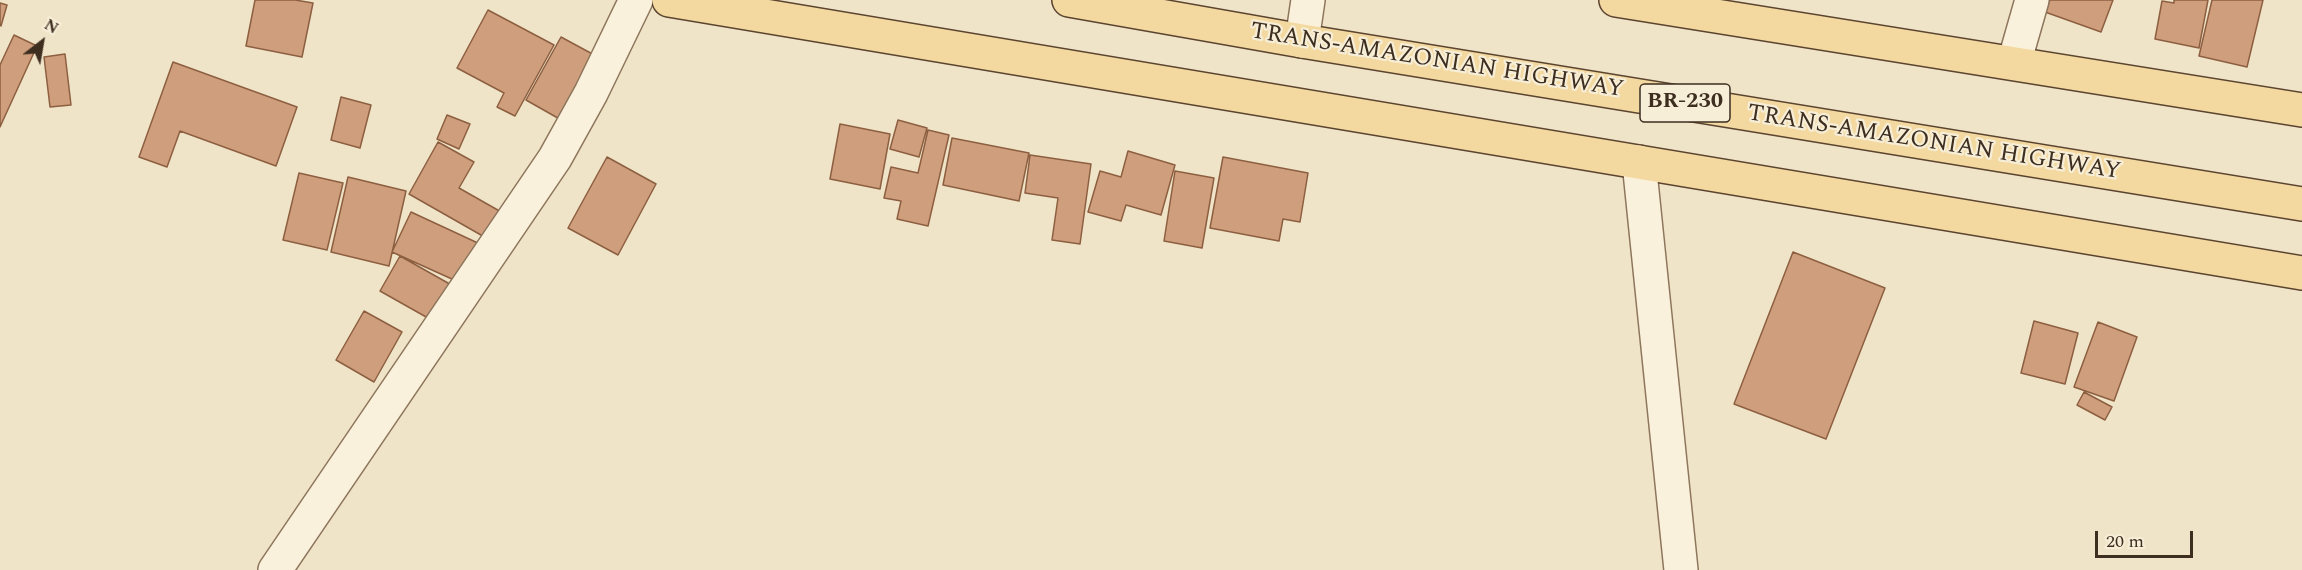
<!DOCTYPE html>
<style>
body{margin:0}
#map{position:relative;width:2302px;height:570px;overflow:hidden;background:#f0e4c8;font-family:Spectral,serif}
canvas{display:block}
.north{position:absolute;left:12px;top:12px;width:60px;height:60px;-webkit-text-stroke:4px #f7eed8;paint-order:stroke;rotate:31deg;font-size:16px;font-weight:700;line-height:24px;text-align:center;color:#3d2e20}
.north::after{content:'';display:block;margin:auto;width:21px;height:27px;background:#3d2e20;clip-path:polygon(50% 0,100% 100%,50% 72%,0 100%)}
.scale{position:absolute;left:2095px;top:531px;width:98px;height:27px;box-sizing:border-box;border:3px solid #3d2e20;border-top:0;padding-left:8px;font-size:18px;line-height:21px;white-space:nowrap;color:#3d2e20;-webkit-text-stroke:4px #f7eed8;paint-order:stroke}
</style>
<div id="map">
<canvas width="2302" height="570"></canvas>
<div class="north">N</div>
<div class="scale">20 m</div>
</div>
<script>
const context = document.querySelector('canvas').getContext('2d');
context.lineJoin = 'round';
function fillPath(path, color) { context.fillStyle = color; context.fill(path, 'evenodd'); }
function trace(path, color, width, dash) { context.strokeStyle = color; context.lineWidth = width; context.lineCap = dash ? 'butt' : 'round'; context.setLineDash(dash || []); context.stroke(path); }
function drawText(font, color, halo, rows, align = 'center') {
  context.font = font + ' Spectral,serif'; context.lineWidth = 4.5; context.setLineDash([]); context.textBaseline = 'middle'; context.strokeStyle = halo; context.fillStyle = color; for (const [text, x, y, turn = 0] of rows) {
    context.save(); context.translate(x, y); context.rotate((+turn || 0) * Math.PI / 180); context.textAlign = isNaN(turn) ? turn : align; if (halo) context.strokeText(text, 0, 0); context.fillText(text, 0, 0); context.restore();
  }
}
const building = new Path2D(`
 M255,0H295L313,3L302,57L246,46Z
 M2050,0H2113L2101,32L2045,12Z
 M2174,0H2208L2199,48L2155,39L2162,1L2174,3Z
 M2212,0H2263L2247,67L2199,56Z
 M0,3L7,5L1,26L0,25Z
 M488,10L554,45L515,116L497,107L504,93L457,68Z
 M14,35L37,46L0,127V65Z
 M561,37L598,57L563,121L526,100Z
 M65,54L71,105L50,107L44,57Z
 M173,62L297,107L276,166L180,131L167,167L139,157Z
 M341,97L371,105L360,148L331,140Z
 M447,115L470,124L459,149L437,139Z
 M898,120L927,128L919,157L890,149Z
 M840,124L890,134L880,189L830,179Z
 M928,130L949,135L928,226L897,219L901,201L884,198L891,167L918,173Z
 M952,138L1029,153L1019,201L943,185Z
 M438,142L474,162L459,188L503,213L488,239L409,194Z
 M1128,151L1175,165L1161,215L1126,205L1121,221L1088,212L1100,171L1121,177Z
 M1030,155L1091,164L1080,244L1052,240L1058,198L1025,193Z
 M607,157L656,184L618,255L568,228Z
 M1223,157L1308,173L1300,222L1283,219L1279,241L1210,228Z
 M1175,171L1214,178L1202,248L1164,241Z
 M299,173L343,183L327,250L283,240Z
 M348,177L406,191L389,266L331,252Z
 M411,212L480,244L463,284L392,252Z
 M1793,252L1885,288L1826,439L1734,404Z
 M400,256L455,287L435,322L380,291Z
 M364,311L402,332L374,382L336,360Z
 M2034,321L2078,333L2065,384L2021,373Z
 M2098,322L2137,337L2114,401L2074,387Z
 M2084,392L2112,407L2105,420L2077,405Z`);
fillPath(building, '#cf9f7d');
trace(building, '#8d5f41', 1.5);
const minor = new Path2D(`
 M1302,41L1308,0
 M2014,63L2032,0
 M1639,162L1681,570
 M275,570L555,158L591,93L636,0`);
const major = new Path2D(`
 M669,0L2302,273
 M1069,0L1302,41L2302,204
 M1616,0L2302,110`);
trace(minor, '#8d765c', 36);
trace(major, '#5b4430', 36);
trace(minor, '#faf1dc', 33);
trace(major, '#f3d9a0', 33);
for (const [x, y, w] of [
 [1685,103,90]
]) { const box = new Path2D(); box.roundRect(x - w / 2, y - 19, w, 38, 4.5); context.fillStyle = '#f7eed8'; context.fill(box); trace(box, '#3d2e20', 1.5); }
drawText('bold 22px', '#3d2e20', null, [
 ["BR-230",1685,103]
]);
drawText('24px', '#3d2e20', '#f7eed8', [
 ["TRANS-AMAZONIAN HIGHWAY",1437,62,9],
 ["TRANS-AMAZONIAN HIGHWAY",1934,144,9]
]);
</script>
